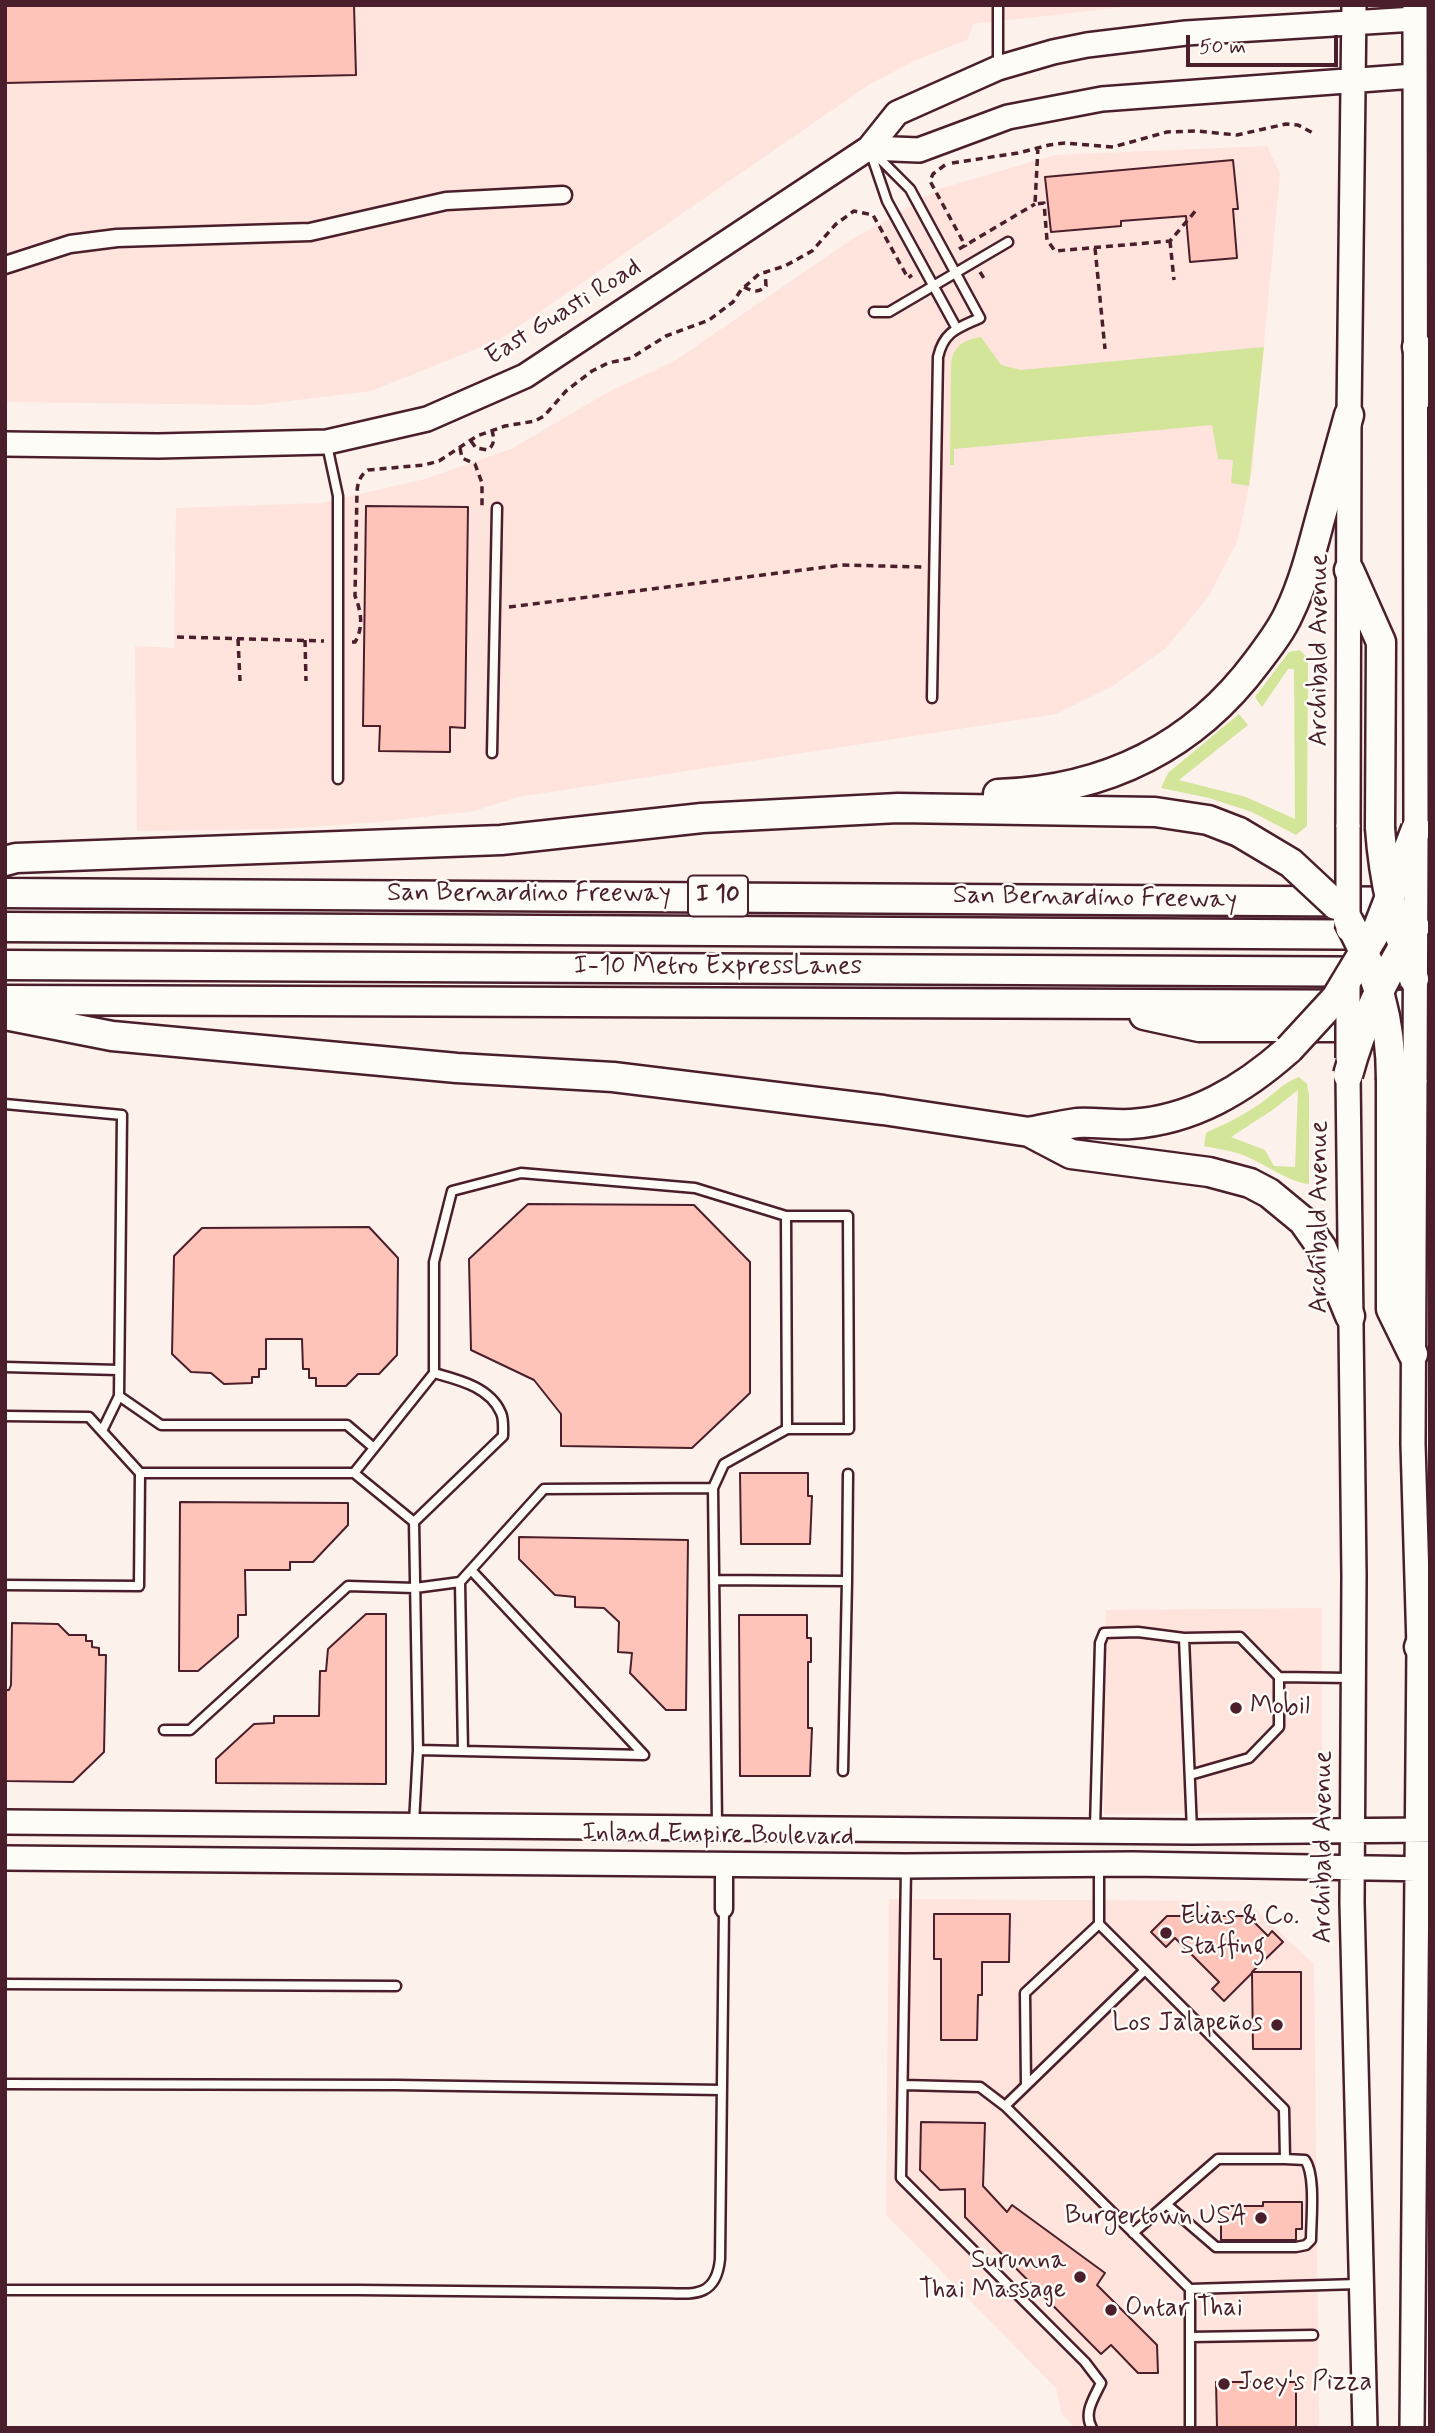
<!DOCTYPE html>
<meta charset="utf-8">
<style>
body{margin:0}
#map{position:relative;width:1435px;height:2433px;overflow:hidden;background:#fdf1eb;font-family:Mynerve,sans-serif}
canvas{display:block}
.frame{position:absolute;inset:0;border:7px solid #4a1f2b;pointer-events:none}
.scale{position:absolute;left:1186px;top:35px;width:152px;height:32px;box-sizing:border-box;border:4px solid #4a1f2b;border-top:0;padding-left:9px;font-size:21px;line-height:24px;white-space:nowrap;color:#4a1f2b;-webkit-text-stroke:5px #fdfcf7;paint-order:stroke}
</style>
<div id="map">
<canvas width="1435" height="2433"></canvas>
<div class="frame"></div>
<div class="scale">50 m</div>
</div>
<script>
const context = document.querySelector('canvas').getContext('2d');
context.lineJoin = 'round';
function fillPath(path, color) { context.fillStyle = color; context.fill(path, 'evenodd'); }
function trace(path, color, width, dash) { context.strokeStyle = color; context.lineWidth = width; context.lineCap = dash ? 'butt' : 'round'; context.setLineDash(dash || []); context.stroke(path); }
function drawText(font, color, halo, rows, align = 'center') {
  context.font = font + ' Mynerve,sans-serif'; context.lineWidth = 5; context.setLineDash([]); context.textBaseline = 'middle'; context.strokeStyle = halo; context.fillStyle = color; for (const [text, x, y, turn = 0] of rows) {
    context.save(); context.translate(x, y); context.rotate((+turn || 0) * Math.PI / 180); context.textAlign = isNaN(turn) ? turn : align; if (halo) context.strokeText(text, 0, 0); context.fillText(text, 0, 0); context.restore();
  }
}
fillPath(new Path2D(`
 M5,5H1142L973,24L967,40L916,60L870,84L499,340L371,391L257,405L5,402Z
 M1267,146L1280,174L1252,471L1238,540L1209,596L1166,648L1111,687L1056,714L518,797L474,811L379,822L279,829L137,831L135,646L174,648L176,508L321,503L425,479L511,449L610,391L673,362L848,242L939,189L1055,155Z
 M1322,1608V1813L1104,1814L1106,1610Z
 M889,1899L1247,1901L1314,1964L1319,2428H1075L1062,2414L1056,2388L886,2215Z`), '#fee4dc');
fillPath(new Path2D(`
 M981,337L1001,365L1021,370L1264,347L1249,486L1231,483L1233,460L1218,459L1212,425L954,449V465H950L951,363C954,346 963,340 981,337Z
 M1300,650L1308,659L1307,826L1296,835L1252,812L1209,798L1161,788L1168,773L1239,714L1248,725L1179,780L1246,797L1295,819L1294,669H1288L1262,707L1255,697L1289,652Z
 M1299,1077L1307,1084L1309,1095V1184C1293,1184 1261,1162 1243,1155C1230,1150 1216,1149 1204,1146L1206,1133C1225,1124 1244,1115 1261,1103C1274,1094 1284,1082 1299,1077ZM1298,1090L1295,1167L1274,1166L1265,1150L1231,1137L1274,1109Z`), '#d3e599');
const building = new Path2D(`
 M5,5H354L356,75L5,83Z
 M1233,160L1238,209H1233L1237,258L1190,262L1186,216L1121,221V226L1051,232L1045,177Z
 M366,506L468,507L465,728L450,727V752L379,751L380,726H363Z
 M528,1204L694,1205L750,1262V1393L692,1448L561,1446V1414L534,1380L471,1350L469,1259Z
 M369,1227L398,1258L397,1355L379,1374H358L346,1386H316V1378H309V1369H303L302,1339H266V1369H259V1377H252V1383L224,1384L211,1373L191,1372L172,1354L174,1256L202,1228Z
 M740,1473H808V1496H812L810,1544H741Z
 M180,1502L348,1503V1525L313,1562H290V1570H245L246,1615H238V1637L198,1671H179Z
 M519,1537L688,1540L686,1710H666L630,1673L632,1653L618,1652L619,1622L604,1608L575,1607V1597L555,1595L519,1559Z
 M366,1614H386V1784L216,1783V1759L254,1724L274,1723V1716H319L320,1671H326L328,1649Z
 M739,1615H807V1638H811V1662H808V1728H812L810,1776H740Z
 M12,1623L58,1624L69,1635H86V1641H92V1647L99,1648V1655H106L104,1752L73,1782L5,1781V1690H9L11,1685Z
 M934,1914H1010L1009,1962H982V1995H978L977,2040H941V1959H934Z
 M1167,1916H1248L1268,1936L1272,1931L1283,1942L1252,1972H1301V2049H1253L1252,1973L1224,2001L1212,1989L1219,1982L1175,1938L1166,1947L1151,1932Z
 M921,2122L985,2123L983,2186L1007,2212L1012,2205L1105,2273L1097,2285L1157,2345L1158,2373H1138L1111,2345L1101,2354L965,2217V2189L940,2190L920,2170Z
 M1263,2202H1302V2229H1296V2240H1221V2206H1263Z
 M1216,2382H1296V2428H1217Z`);
fillPath(building, '#ffc4b9');
trace(building, '#4a1f2b', 2);
const service = new Path2D(`
 M998,5V65
 M870,151L887,201L957,329
 M874,153L910,189L980,318C958,328 944,331 938,357L932,698
 M874,312H889L1008,242
 M327,445L338,496V779
 M492,753L497,508
 M5,1104L122,1115L119,1396L161,1425H347L374,1448
 M786,1216H848L849,1429H787Z
 M5,1367L118,1370
 M5,1416L89,1417L140,1473L139,1586L5,1585
 M102,1431L119,1396
 M140,1473H354L414,1522
 M354,1473L434,1373V1262L452,1191L521,1173L695,1188L786,1216
 M713,1488L717,1824
 M471,1570L644,1755L463,1751L460,1582L544,1489L713,1488L724,1464L787,1429
 M715,1580L847,1581L843,1771
 M847,1581L848,1474
 M164,1730H190L348,1586L415,1588L460,1582
 M418,1750L463,1751
 M1190,1775L1249,1758L1279,1727V1677
 M414,1823L418,1750L414,1522L503,1436C503,1429 504,1419 501,1413C490,1387 459,1380 434,1373
 M1095,1828L1100,1643L1104,1633L1138,1632L1184,1638
 M1192,1831L1184,1638L1240,1637L1279,1677L1350,1678
 M1099,1867V1924L1284,2109L1285,2159H1218L1133,2233
 M906,1869L901,2178L1085,2362L1101,2383C1094,2398 1083,2413 1092,2428
 M5,1984L396,1986
 M5,2084L396,2085L721,2090
 M904,2085L980,2087L1005,2106L1190,2289V2428
 M1026,2085L1025,1993L1099,1924
 M1005,2106L1145,1970
 M1166,2204L1216,2247H1296L1306,2245L1311,2240C1311,2220 1316,2175 1305,2160L1285,2159
 M1190,2289L1358,2284
 M5,2290H358L656,2293C689,2293 716,2301 720,2259L724,1909
 M1190,2337L1313,2335`);
const minor = new Path2D(`
 M5,265L70,244L117,238L310,232L446,201L563,195
 M724,1909V1863`);
const secondary = new Path2D(`
 M1415,6L1416,829
 M869,148L919,150L1008,117L1102,99L1414,76
 M5,444L158,446L327,442L427,419L525,376L869,148L897,113L998,68L1053,52L1087,45L1186,33L1415,19
 M1348,827L1349,415L1354,5
 M1348,1075L1354,1576L1352,1903L1365,2428
 M5,1822L1192,1832L1430,1830
 M5,1858L906,1866L1132,1864L1430,1869
 M1412,2428L1419,1647L1413,1444L1415,1080`);
const motorway = new Path2D(`
 M1417,347L1430,393
 M1349,570L1381,642L1380,828
 M998,794C1105,790 1193,748 1257,662C1269,646 1281,631 1289,613C1303,584 1311,553 1319,523C1329,487 1339,451 1349,415
 M5,861L16,858L501,840L702,818L898,808L1155,812L1208,820L1239,832
 M5,893L1430,902
 M5,927L1430,935
 M5,965L1430,972
 M5,1000L1430,1005
 M5,1015L112,1036L457,1068L613,1077L883,1110L1029,1132L1071,1154L1209,1172L1250,1183L1269,1193L1303,1221L1322,1248L1350,1316
 M1144,1015L1199,1027H1430
 M1391,1080V1309L1413,1354
 M1029,1132C1045,1129 1061,1125 1077,1123C1095,1122 1113,1125 1131,1124C1193,1120 1244,1089 1289,1049
 M1419,1647L1430,1619`);
trace(service, '#4a1f2b', 13);
trace(minor, '#4a1f2b', 21);
trace(secondary, '#4a1f2b', 28);
trace(motorway, '#4a1f2b', 33);
trace(new Path2D(`
 M1038,147L1035,204L1044,203L1047,240L1055,251L1170,241L1198,208
 M952,163L1018,153L1049,145L1065,143L1113,147L1167,132L1197,131L1237,135L1286,124L1298,125L1313,133
 M945,165L933,174L930,181L966,247
 M1170,241L1174,280
 M1095,248L1105,349
 M959,249L1035,204
 M980,272L985,280
 M744,287C753,292 759,293 766,286L765,271
 M471,441L476,448L488,450C495,444 494,439 492,430
 M460,448L462,458L475,464L482,483V506
 M509,607L842,565L922,567
 M177,637L324,641
 M238,639L240,681
 M305,640L306,681
 M352,642H355C364,627 361,611 355,596L357,491C358,481 360,476 368,470L424,465L439,461L477,436L505,426L535,421L544,416L566,391L592,371L608,363L631,358L666,336L709,320L733,302L741,290L759,274L785,266L812,251L836,224L854,211L873,215L908,278L912,275`), '#4a1f2b', 3.5, [7, 5]);
trace(service, '#fdfcf7', 8);
trace(minor, '#fdfcf7', 16);
trace(secondary, '#fdfcf7', 23);
trace(motorway, '#fdfcf7', 28);
const secondaryBridge = new Path2D(`
 M1348,929V827
 M1348,974V1058
 M1415,1080L1416,839`);
const motorwayBridge = new Path2D(`
 M1380,828C1384,885 1395,925 1414,979
 M1239,832L1291,863L1336,905
 M1348,920C1377,974 1391,1018 1391,1080
 M1289,1049L1336,998L1377,930L1416,829
 M1348,1075C1362,1023 1386,973 1415,927`);
trace(secondaryBridge, '#4a1f2b', 28, []);
trace(motorwayBridge, '#4a1f2b', 33, []);
trace(secondaryBridge, '#fdfcf7', 23);
trace(motorwayBridge, '#fdfcf7', 28);
for (const [x, y, r, color] of [
 [1236,1708,7,"#4a1f2b"],
 [1166,1933,7,"#4a1f2b"],
 [1277,2025,7,"#4a1f2b"],
 [1261,2218,7,"#4a1f2b"],
 [1080,2277,7,"#4a1f2b"],
 [1111,2310,7,"#4a1f2b"],
 [1224,2384,7,"#4a1f2b"]
]) { const dot = new Path2D(); dot.arc(x, y, r, 0, 2 * Math.PI); context.fillStyle = color; context.fill(dot); trace(dot, '#fdfcf7', 2.5); }
for (const [x, y, w] of [
 [718,896,60]
]) { const box = new Path2D(); box.roundRect(x - w / 2, y - 20.5, w, 41, 5); context.fillStyle = '#fdfcf7'; context.fill(box); trace(box, '#4a1f2b', 2); }
drawText('bold 24px', '#4a1f2b', null, [
 ["I 10",718,896]
]);
drawText('26px', '#4a1f2b', '#fdfcf7', [
 ["East Guasti Road",564,313,-32],
 ["Archibald Avenue",1321,650,-90],
 ["San Bernardino Freeway",529,895],
 ["San Bernardino Freeway",1095,899,1],
 ["I-10 Metro ExpressLanes",718,968],
 ["Archibald Avenue",1321,1217,-90],
 ["Inland Empire Boulevard",718,1836,1],
 ["Archibald Avenue",1325,1847,-90]
]);
drawText('26px', '#4a1f2b', '#fdfcf7', [
 ["Mobil",1250,1708],
 ["Elias & Co.",1180,1918],
 ["Staffing",1180,1948],
 ["Los Jalapeños",1263,2025,"right"],
 ["Burgertown USA",1247,2218,"right"],
 ["Surunna",1066,2262,"right"],
 ["Thai Massage",1066,2292,"right"],
 ["Ontar Thai",1125,2310],
 ["Joey's Pizza",1238,2384]
], 'left');
</script>
